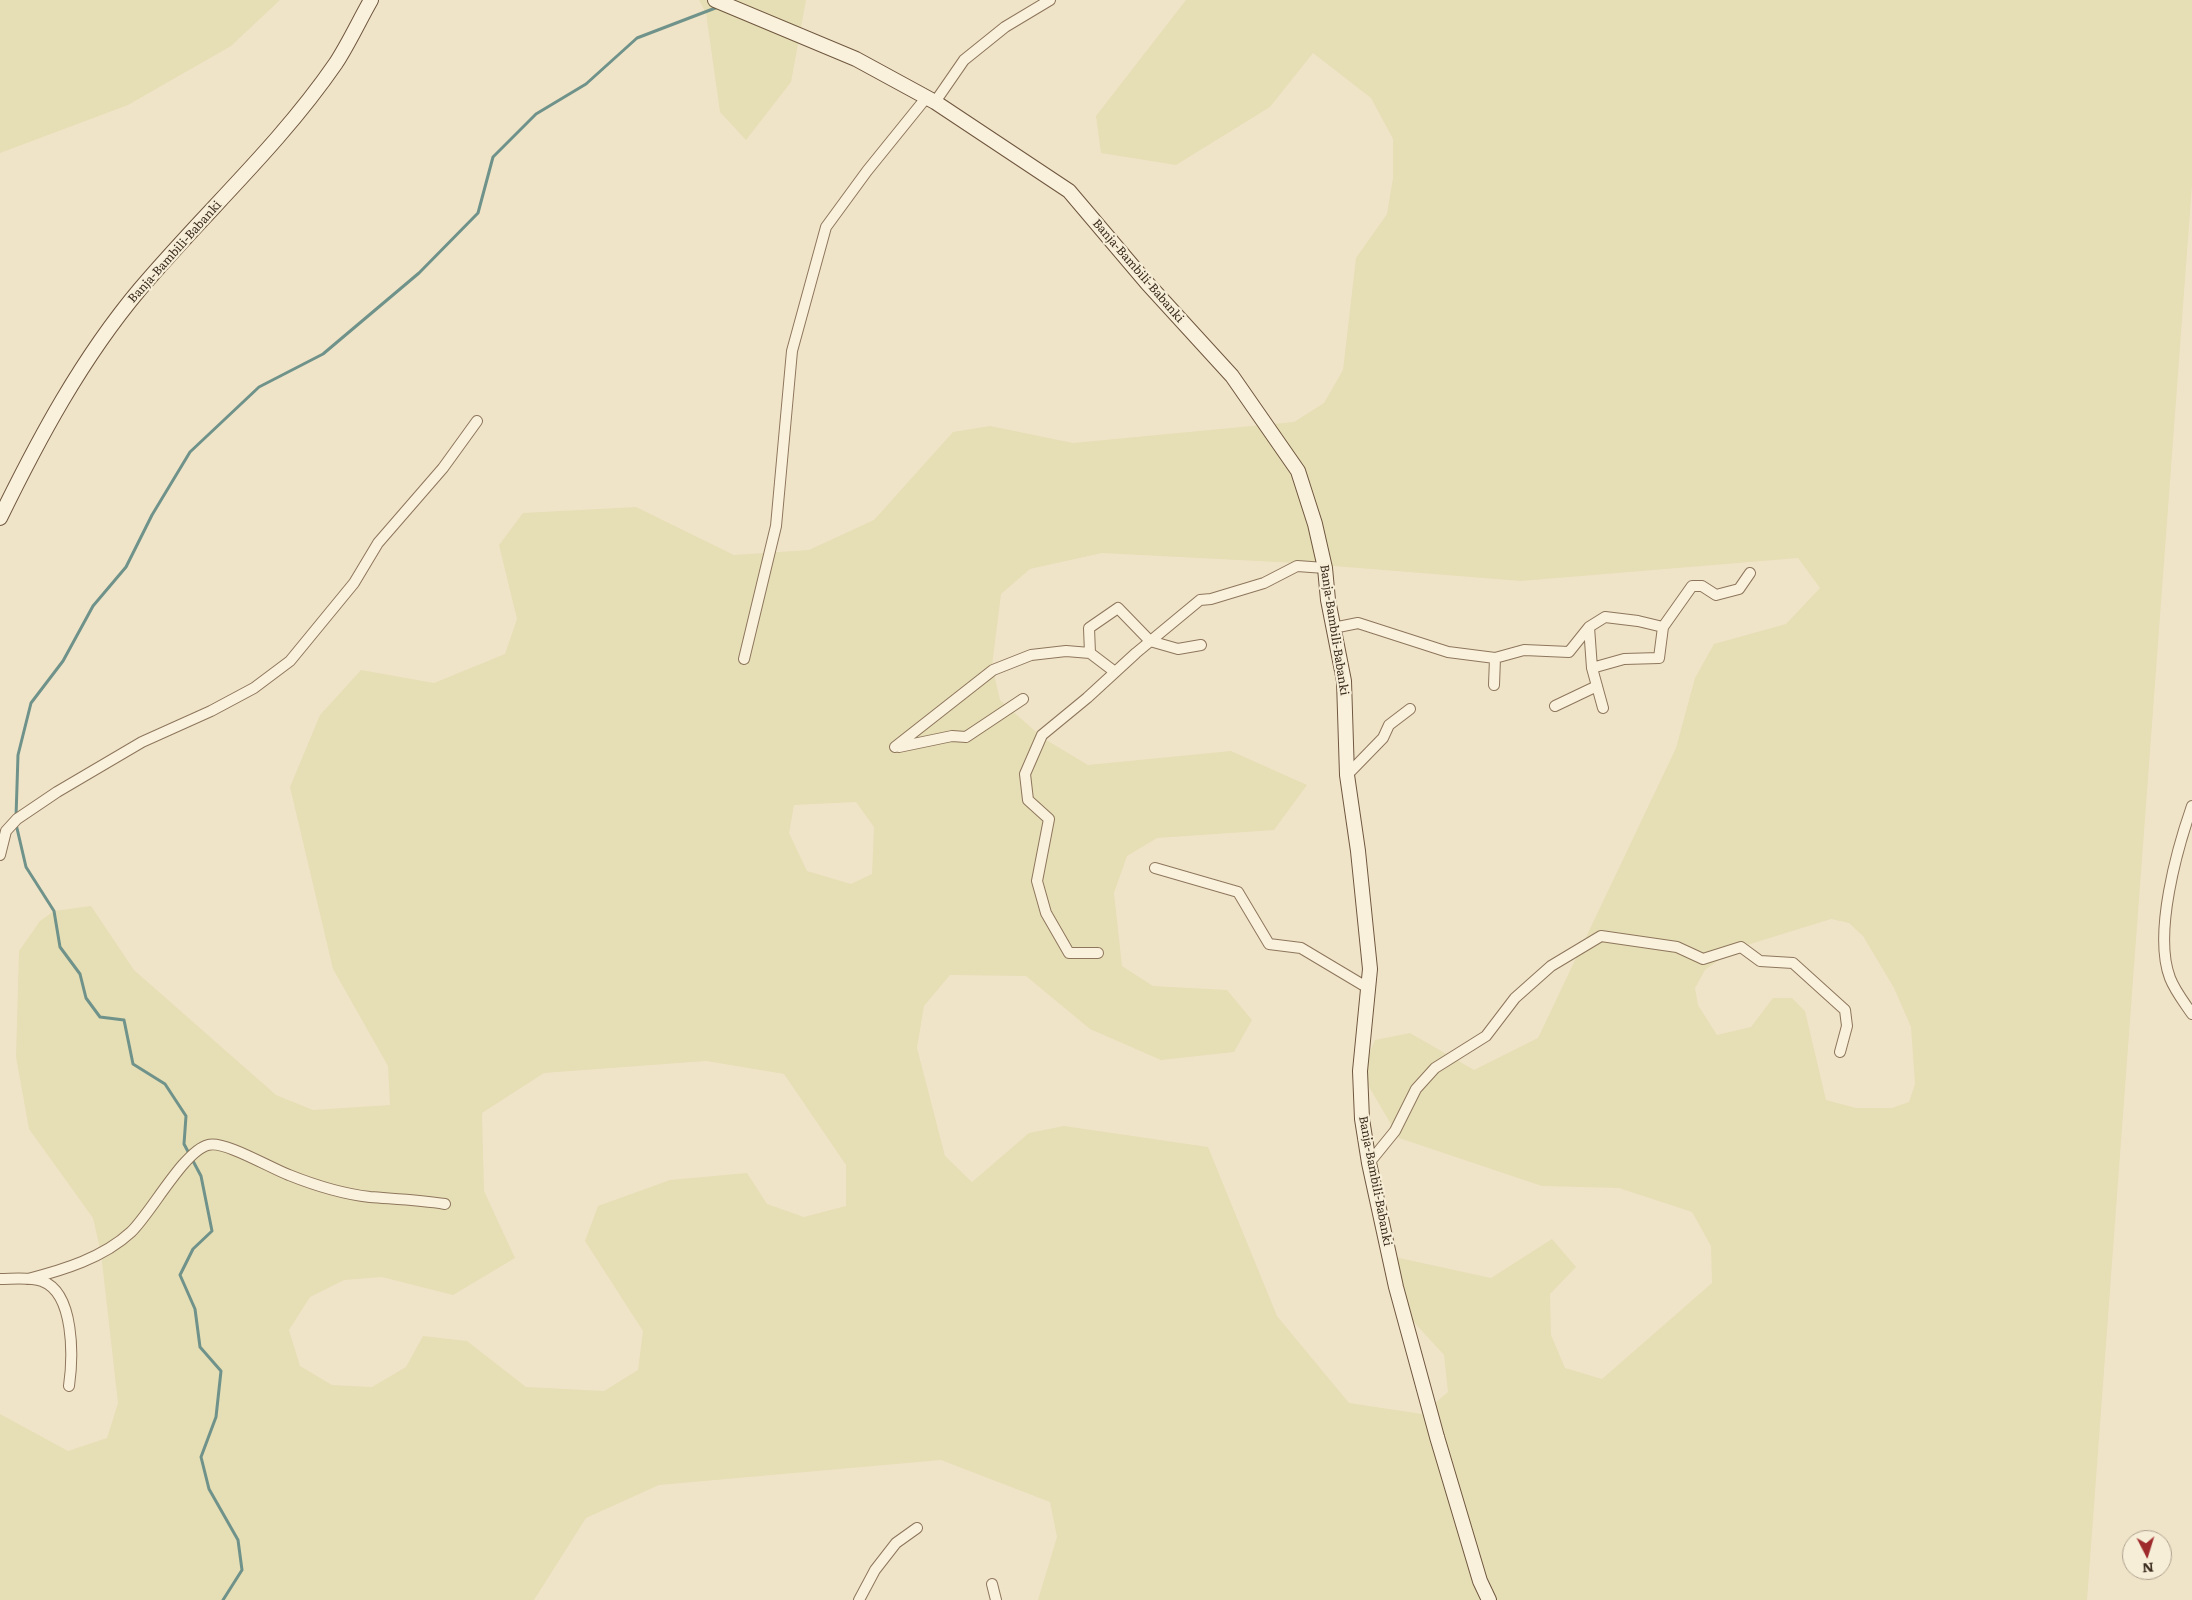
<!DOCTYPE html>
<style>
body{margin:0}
#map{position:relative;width:2192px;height:1600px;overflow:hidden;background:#f0e4c8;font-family:Literata,serif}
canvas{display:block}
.north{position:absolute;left:2122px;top:1530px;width:50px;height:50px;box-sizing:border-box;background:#f7eed8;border:1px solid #ada18e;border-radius:50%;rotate:175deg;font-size:14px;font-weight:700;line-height:20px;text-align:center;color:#3d2e20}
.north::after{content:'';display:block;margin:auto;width:18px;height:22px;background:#9e2a2b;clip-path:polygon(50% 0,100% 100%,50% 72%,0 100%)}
</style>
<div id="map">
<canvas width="2192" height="1600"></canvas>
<div class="north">N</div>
</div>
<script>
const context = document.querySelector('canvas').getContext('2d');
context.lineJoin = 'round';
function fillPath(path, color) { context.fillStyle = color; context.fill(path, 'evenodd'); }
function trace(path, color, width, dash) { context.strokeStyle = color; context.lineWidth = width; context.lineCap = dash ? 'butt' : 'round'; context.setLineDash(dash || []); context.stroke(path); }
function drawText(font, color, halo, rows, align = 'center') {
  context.font = font + ' Literata,serif'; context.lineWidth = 4.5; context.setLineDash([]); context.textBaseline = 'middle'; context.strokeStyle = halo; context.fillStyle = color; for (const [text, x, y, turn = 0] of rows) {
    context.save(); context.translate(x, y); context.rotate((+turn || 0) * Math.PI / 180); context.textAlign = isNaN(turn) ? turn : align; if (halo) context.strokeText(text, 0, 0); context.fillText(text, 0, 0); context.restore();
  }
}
fillPath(new Path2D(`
 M0,0H280L231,46L128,105L0,153Z
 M699,0H806L791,82L746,140L720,112L706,13Z
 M1186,0H2192V185L2087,1600H1038L1057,1537L1050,1502L941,1460L659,1485L586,1518L534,1600H0V1414L68,1451L107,1438L118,1403L101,1253L93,1218L29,1129L16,1057L19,951L40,921L54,911L91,906L134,970L276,1095L313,1110L390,1105L388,1066L333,969L290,787L320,715L361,670L434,683L505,654L517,619L499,545L523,513L636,507L734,555L809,550L874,520L953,432L990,426L1073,443L1294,422L1324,403L1343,370L1356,258L1387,214L1393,178V139L1371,98L1313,53L1270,107L1176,165L1101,153L1096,116ZM1102,553L1296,563L1521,581L1798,558L1820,588L1786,624L1714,644L1695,678L1676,748L1538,1038L1474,1070L1410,1033L1375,1040L1361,1073L1399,1138L1542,1186L1619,1188L1692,1212L1711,1246L1712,1283L1602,1379L1565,1368L1551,1335L1550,1294L1576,1267L1552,1239L1491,1278L1390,1256V1296L1444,1355L1448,1392L1422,1414L1349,1403L1277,1316L1208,1147L1064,1126L1029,1133L972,1182L945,1156L917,1048L924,1006L950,975L1026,976L1090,1029L1161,1060L1234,1052L1252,1020L1227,990L1153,986L1122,966L1114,893L1127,856L1157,838L1274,830L1307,785L1231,751L1088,765L1043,738L1000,700L992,666L1001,594L1030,569ZM856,802L874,827L872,874L851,884L807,871L789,833L794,805ZM1831,919L1849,923L1863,936L1894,988L1911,1027L1915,1084L1909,1102L1892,1108H1856L1826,1100L1805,1011L1792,998H1773L1751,1027L1717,1035L1698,1005L1695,988L1705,970L1734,949ZM706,1061L784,1074L846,1165V1206L804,1217L767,1204L747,1173L670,1180L598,1206L585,1241L643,1331L638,1370L604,1391L526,1387L467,1341L423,1336L406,1367L372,1387L332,1385L300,1366L289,1330L310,1297L344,1280L382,1277L453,1295L515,1258L484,1191L482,1113L544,1073Z`), '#e6deb5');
trace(new Path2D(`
 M16,817L18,755L31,703L63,661L93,606L126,567L152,515L190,452L259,387L323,354L419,273L478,213L493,157L536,114L586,84L637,38L718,7
 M16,824L26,867L54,911L60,947L80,974L86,998L100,1017L124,1020L133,1064L165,1084L186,1116L184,1144L201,1176L212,1231L193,1249L180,1275L195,1309L200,1347L221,1371L216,1417L201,1457L209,1489L238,1540L242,1570L223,1600`), '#6f938a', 3);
const street = new Path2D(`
 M935,102L964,60L1005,27L1050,0
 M1589,627L1605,617L1638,621L1663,627L1659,658L1624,659L1592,668
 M1663,627L1692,586H1702L1716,595L1739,589L1750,573
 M1333,628L1358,623L1448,652L1495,658L1494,685
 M1495,658L1524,650L1569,652L1589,627L1592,668L1603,708
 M744,659L776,526L792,351L826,227L867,171L926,98
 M1115,672L1090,653L1089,628L1118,608L1150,641L1178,649L1201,645
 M1555,706L1597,686
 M895,747L993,670L1031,655L1066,651L1090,653
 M899,747L952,736L966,737L1023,699
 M1347,775L1383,738L1389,725L1410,709
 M2192,806C2177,849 2153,934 2170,978C2175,991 2184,1002 2192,1014
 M0,855L6,831L17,819L57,792L142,742L211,711L254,688L290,661L354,583L378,543L443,468L477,421
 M1155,868L1238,892L1269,944L1301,948L1368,988
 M1098,953H1069L1046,913L1037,881L1049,819L1028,800L1025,774L1042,735L1087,698L1136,653L1200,600L1211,599L1264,583L1297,566L1325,568
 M1369,1163L1395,1131L1416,1089L1435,1068L1486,1036L1515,998L1551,966L1601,936L1677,947L1703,959L1741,947L1760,961L1793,963L1845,1010L1847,1026L1840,1052
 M0,1279C13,1279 30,1277 42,1281C75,1293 73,1358 69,1386
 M28,1279C63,1270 103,1258 131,1232C151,1213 184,1151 208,1145C224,1140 272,1169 289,1175C314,1185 343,1194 370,1197C395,1199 420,1200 445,1204
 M992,1584L996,1600
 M859,1600L875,1570L896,1543L917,1528`);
const secondary = new Path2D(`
 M715,0L856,59L935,102L1069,191L1147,283L1232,376L1298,471L1315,524L1325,568L1328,600L1344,681L1347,775L1358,851L1370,969L1360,1071L1362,1119L1369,1163L1396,1287L1437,1437L1480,1581L1489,1600
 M0,518C39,438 82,358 140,289C204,213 279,146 336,63C349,43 359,21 371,0`);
trace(street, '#8d765c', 12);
trace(secondary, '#6f573f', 16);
trace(street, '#faf1dc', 10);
trace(secondary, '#faf1dc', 14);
drawText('12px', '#3d2e20', '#f7eed8', [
 ["Banja-Bambili-Babanki",175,252,-48],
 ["Banja-Bambili-Babanki",1138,271,49],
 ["Banja-Bambili-Babanki",1334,630,81],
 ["Banja-Bambili-Babanki",1375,1181,79]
]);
</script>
